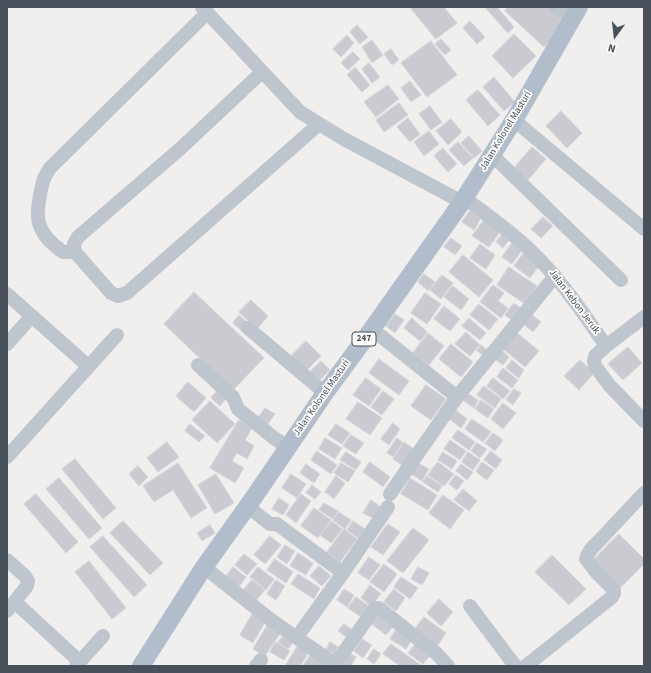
<!DOCTYPE html>
<style>
body{margin:0}
#map{position:relative;width:651px;height:673px;overflow:hidden;background:#f1efee;font-family:"Source Sans 3",sans-serif}
canvas{display:block}
.frame{position:absolute;inset:0;border:8px solid #48515a;pointer-events:none}
.north{position:absolute;left:595px;top:16px;width:40px;height:40px;-webkit-text-stroke:3px #fff;paint-order:stroke;rotate:195deg;font-size:11px;font-weight:700;line-height:16px;text-align:center;color:#48515a}
.north::after{content:'';display:block;margin:auto;width:14px;height:18px;background:#48515a;clip-path:polygon(50% 0,100% 100%,50% 72%,0 100%)}
</style>
<div id="map">
<canvas width="651" height="673"></canvas>
<div class="frame"></div>
<div class="north">N</div>
</div>
<script>
const context = document.querySelector('canvas').getContext('2d');
context.lineJoin = 'round';
function fillPath(path, color) { context.fillStyle = color; context.fill(path, 'evenodd'); }
function trace(path, color, width, dash) { context.strokeStyle = color; context.lineWidth = width; context.lineCap = dash ? 'butt' : 'round'; context.setLineDash(dash || []); context.stroke(path); }
function drawText(font, color, halo, rows, align = 'center') {
  context.font = font + ' "Source Sans 3",sans-serif'; context.lineWidth = 3.5; context.setLineDash([]); context.textBaseline = 'middle'; context.strokeStyle = halo; context.fillStyle = color; for (const [text, x, y, turn = 0] of rows) {
    context.save(); context.translate(x, y); context.rotate((+turn || 0) * Math.PI / 180); context.textAlign = isNaN(turn) ? turn : align; if (halo) context.strokeText(text, 0, 0); context.fillText(text, 0, 0); context.restore();
  }
}
const building = new Path2D(`
 M410,7H444L457,23L436,39Z
 M485,7H497L514,27L508,33Z
 M508,7H547L566,24L544,47L505,11Z
 M470,21L485,37L477,44L463,28Z
 M357,25L368,37L360,44L350,32Z
 M514,34L536,56L513,78L492,56Z
 M347,35L354,43L341,57L333,49Z
 M441,39L451,50L445,55L435,44Z
 M372,40L383,55L372,63L362,47Z
 M431,41L457,75L427,97L401,63Z
 M391,49L399,60L392,65L384,54Z
 M353,52L360,59L348,70L341,63Z
 M369,63L380,77L372,83L362,69Z
 M355,67L370,85L362,92L347,75Z
 M494,77L515,102L504,111L483,87Z
 M410,81L421,95L411,102L401,88Z
 M388,85L399,99L376,117L364,102Z
 M478,90L500,115L488,126L466,100Z
 M399,103L408,115L384,132L376,120Z
 M430,106L442,122L431,130L419,114Z
 M561,111L582,133L567,148L546,126Z
 M408,118L420,134L410,142L397,127Z
 M451,119L462,132L448,145L436,131Z
 M429,131L439,144L424,156L414,142Z
 M469,136L482,151L474,158L461,143Z
 M458,142L473,158L464,166L449,150Z
 M532,147L546,159L528,180L514,168Z
 M443,148L457,164L448,172L434,156Z
 M470,211L481,218L474,230L462,222Z
 M543,217L553,226L541,238L531,229Z
 M484,220L500,232L489,247L472,236Z
 M504,232L511,237L503,248L496,242Z
 M451,238L462,246L455,255L444,247Z
 M515,239L525,246L512,264L502,257Z
 M480,244L495,255L486,269L470,258Z
 M525,251L541,263L530,278L514,266Z
 M463,255L493,280L479,297L449,272Z
 M509,267L537,286L525,304L497,285Z
 M424,274L435,282L428,291L418,282Z
 M442,275L453,283L441,299L430,290Z
 M493,285L504,293L498,301L508,308L501,318L480,302Z
 M453,286L469,299L461,310L444,297Z
 M194,292L264,358L233,390L164,324Z
 M425,293L441,304L427,324L411,313Z
 M251,300L268,316L257,329L239,312Z
 M514,303L523,310L513,321L505,315Z
 M479,304L498,319L489,330L470,315Z
 M444,306L460,319L450,331L434,319Z
 M530,313L541,322L533,332L522,323Z
 M395,314L404,320L395,333L386,326Z
 M239,315L249,324L243,332L233,323Z
 M412,318L427,332L420,341L404,328Z
 M469,318L486,333L480,340L462,326Z
 M466,332L480,345L470,356L455,344Z
 M516,332L539,351L525,367L502,348Z
 M428,333L444,346L429,365L413,353Z
 M306,341L321,356L306,371L291,356Z
 M451,344L473,362L461,377L439,359Z
 M481,345L487,350L482,355L477,351Z
 M628,347L642,363L623,380L608,364Z
 M500,349L509,357L503,365L493,358Z
 M379,359L409,381L399,395L369,373Z
 M512,360L524,370L519,378L506,368Z
 M580,360L594,373L579,390L564,376Z
 M321,361L330,370L319,381L310,372Z
 M503,368L518,380L512,388L497,377Z
 M366,378L381,389L369,406L353,395Z
 M493,378L510,391L503,399L487,386Z
 M188,382L206,398L194,412L176,396Z
 M426,385L446,399L431,420L411,406Z
 M484,386L501,399L495,408L477,395Z
 M514,389L521,393L513,405L506,400Z
 M217,391L226,399L220,406L211,398Z
 M383,391L394,399L382,415L371,407Z
 M467,393L478,400L474,408L462,400Z
 M481,400L494,409L488,418L475,409Z
 M210,401L235,424L217,443L192,420Z
 M358,402L382,418L370,435L346,419Z
 M503,403L516,413L503,429L491,419Z
 M265,408L275,414L268,424L258,418Z
 M456,410L467,419L461,428L449,419Z
 M472,419L491,432L483,442L465,429Z
 M239,420L252,428L245,440L254,446L247,459L237,453L232,461L244,468L235,483L210,468Z
 M393,423L400,429L389,445L381,439Z
 M190,424L205,436L199,442L185,431Z
 M336,424L350,433L342,444L328,435Z
 M458,430L475,442L469,450L452,438Z
 M493,433L503,440L495,451L485,443Z
 M351,435L364,443L356,454L343,446Z
 M325,438L342,448L335,459L319,449Z
 M397,438L403,443L393,457L387,453Z
 M450,440L466,451L460,460L444,449Z
 M167,442L179,457L158,472L147,458Z
 M404,442L414,449L403,466L393,459Z
 M477,443L487,449L480,458L471,451Z
 M317,451L337,465L331,474L311,460Z
 M491,451L502,460L496,469L484,460Z
 M346,452L361,462L356,470L340,460Z
 M443,452L457,461L452,469L438,460Z
 M468,452L480,460L473,470L462,462Z
 M75,459L116,508L103,519L62,469Z
 M370,462L390,477L383,487L363,472Z
 M438,462L454,474L444,486L428,475Z
 M482,462L494,470L487,480L476,472Z
 M178,463L207,508L191,518L173,490L154,502L143,486Z
 M341,463L355,471L348,482L334,473Z
 M418,463L429,469L422,481L411,474Z
 M306,464L320,474L314,483L300,473Z
 M461,464L473,472L467,480L456,471Z
 M138,466L148,477L139,486L129,474Z
 M216,474L234,503L215,514L198,485Z
 M291,474L306,484L297,498L282,488Z
 M456,475L464,481L457,490L449,484Z
 M336,476L345,483L334,499L325,492Z
 M427,476L442,486L438,492L423,482Z
 M59,478L102,528L89,539L46,489Z
 M410,478L437,495L428,510L401,494Z
 M312,485L321,492L315,499L306,493Z
 M463,489L477,501L469,511L454,500Z
 M36,494L78,542L66,553L24,504Z
 M301,494L311,501L296,523L286,515Z
 M443,495L464,510L450,529L429,513Z
 M279,498L289,505L283,515L272,509Z
 M371,500L381,507L374,519L363,513Z
 M324,503L338,511L333,519L319,510Z
 M314,508L331,520L318,538L301,526Z
 M339,512L351,520L345,529L333,520Z
 M123,521L163,563L150,575L110,533Z
 M332,521L342,529L331,543L320,535Z
 M353,521L365,529L358,538L347,530Z
 M388,524L400,532L383,555L371,547Z
 M210,525L215,533L202,541L197,533Z
 M413,528L429,540L403,573L387,561Z
 M344,529L357,539L340,562L327,552Z
 M619,534L644,559V564L620,588L592,561Z
 M103,536L147,585L134,597L90,547Z
 M270,536L281,545L265,564L254,555Z
 M285,545L295,551L287,564L277,557Z
 M298,553L313,563L306,575L290,566Z
 M244,554L257,564L247,575L235,565Z
 M552,555L586,589L569,605L535,572Z
 M369,557L380,565L369,580L358,573Z
 M275,559L293,572L286,583L267,570Z
 M89,561L126,608L112,619L75,572Z
 M384,564L397,574L384,592L370,582Z
 M319,566L331,576L322,586L310,576Z
 M233,567L246,577L238,588L225,578Z
 M258,567L274,579L266,590L250,577Z
 M418,567L429,573L422,585L411,579Z
 M298,574L320,588L314,599L291,584Z
 M401,577L418,588L410,599L394,587Z
 M252,580L265,590L254,603L241,593Z
 M276,580L285,586L276,600L267,594Z
 M370,585L381,594L371,606L361,598Z
 M344,589L354,595L347,607L337,600Z
 M394,589L405,598L396,611L384,602Z
 M356,597L373,609L365,620L348,608Z
 M439,599L453,612L441,626L427,613Z
 M377,611L395,624L386,635L369,622Z
 M253,613L266,620L253,643L240,635Z
 M424,617L446,633L436,648L413,631Z
 M268,624L281,632L265,656L253,649Z
 M344,624L356,632L350,640L338,631Z
 M397,628L413,638L406,649L390,639Z
 M286,633L295,640L288,649L278,642Z
 M362,639L372,645L363,658L354,651Z
 M418,641L433,652L423,664L408,653Z
 M276,642L290,651L284,660L270,652Z
 M300,642L311,649L300,666H287L286,665Z
 M330,642L338,647L334,654L326,650Z
 M391,644L422,666H400L383,654Z
 M374,649L381,654L374,664L367,659Z
 M346,651L356,657L351,666H341Z
 M312,652L332,666H303Z`);
fillPath(building, '#c9cbd0');
trace(building, '#d3d5d9', 1);
trace(new Path2D(`
 M202,7L300,112L342,138L462,202
 M555,7L573,18
 M262,72L181,148L78,237L74,244L75,252L111,293L118,296L127,293L319,124
 M514,120L644,229
 M492,155L621,280
 M465,198C488,216 514,233 534,254C562,281 584,314 606,346
 M75,252H63C53,245 42,235 39,223C36,214 40,192 43,182C44,177 47,173 50,168L207,13
 M7,294L88,366
 M644,317L606,346L595,356L594,361L595,366L610,386L644,421
 M248,328L325,393
 M372,329L457,397
 M7,344L32,316
 M198,365L233,397L238,409L274,438L288,447
 M7,457L117,335
 M390,494L457,397L555,276
 M247,506L270,524H277L343,573
 M7,560L25,576L28,581L27,586L7,611
 M204,567L271,620L335,664
 M15,602L80,662
 M470,606L513,663L516,666
 M302,630L343,573L388,507
 M76,666L103,636
 M256,666L261,660
 M335,666V664L348,646L375,608H379L437,654L448,666
 M526,666L612,597L614,593V590L597,573L586,559C588,552 591,548 597,543L644,493`), '#bec5cc', 14);
trace(new Path2D(`
 M141,666L202,570L252,500L325,393L372,329L462,202L514,120L579,7`), '#b1bdca', 18);
for (const [x, y, w] of [
 [364,339,24]
]) { const box = new Path2D(); box.roundRect(x - w / 2, y - 7, w, 14, 3); context.fillStyle = '#fff'; context.fill(box); trace(box, '#48515a', 1); }
drawText('bold 9px', '#48515a', null, [
 ["247",364,339]
]);
drawText('10px', '#48515a', '#fff', [
 ["Jalan Kolonel Masturi",506,131,-59],
 ["Jalan Kebon Jeruk",574,302,53],
 ["Jalan Kolonel Masturi",322,398,-55]
]);
</script>
